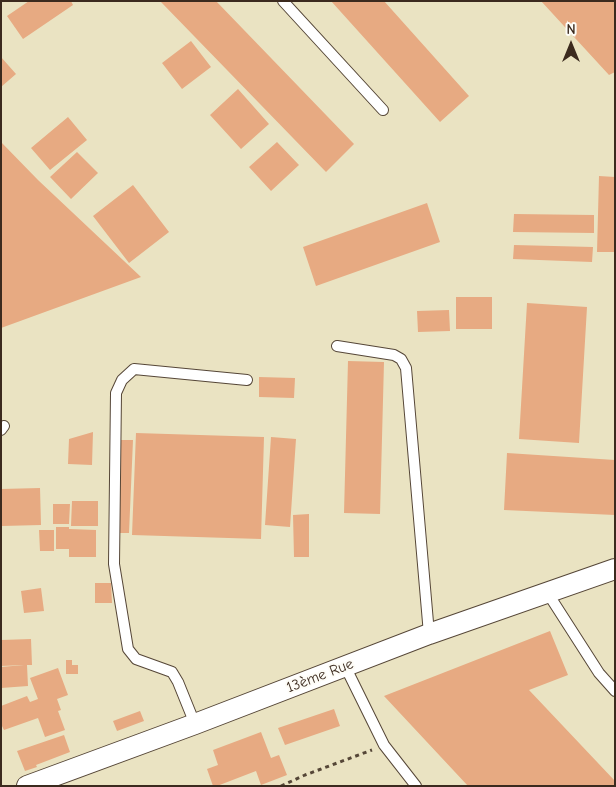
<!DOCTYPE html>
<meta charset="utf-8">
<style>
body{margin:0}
#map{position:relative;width:616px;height:787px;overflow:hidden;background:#eae3c2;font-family:"Comic Neue",sans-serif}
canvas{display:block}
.frame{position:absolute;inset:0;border:2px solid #3b2a1e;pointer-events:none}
.north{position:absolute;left:546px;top:20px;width:50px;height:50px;-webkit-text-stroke:4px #fdfcf7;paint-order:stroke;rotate:0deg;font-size:14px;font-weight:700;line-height:20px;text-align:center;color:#3b2a1e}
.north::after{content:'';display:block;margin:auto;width:18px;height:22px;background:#3b2a1e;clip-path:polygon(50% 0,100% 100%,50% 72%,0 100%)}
</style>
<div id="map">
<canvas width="616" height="787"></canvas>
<div class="frame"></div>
<div class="north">N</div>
</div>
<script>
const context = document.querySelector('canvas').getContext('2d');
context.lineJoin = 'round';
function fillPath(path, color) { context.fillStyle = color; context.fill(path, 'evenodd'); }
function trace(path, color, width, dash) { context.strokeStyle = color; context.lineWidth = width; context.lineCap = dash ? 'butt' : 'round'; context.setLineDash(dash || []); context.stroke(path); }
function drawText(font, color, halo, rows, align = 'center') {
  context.font = font + ' "Comic Neue",sans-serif'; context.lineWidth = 4; context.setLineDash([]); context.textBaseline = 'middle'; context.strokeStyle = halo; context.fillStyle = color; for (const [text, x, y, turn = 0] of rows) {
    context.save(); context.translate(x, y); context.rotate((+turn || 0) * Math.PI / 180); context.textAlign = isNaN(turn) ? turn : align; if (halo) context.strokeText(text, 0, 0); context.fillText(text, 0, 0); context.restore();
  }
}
fillPath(new Path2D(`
 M29,1H71L73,5L23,39L7,16Z
 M162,1H216L354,144L326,172L161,2Z
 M331,1H384L469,96L440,122Z
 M541,1H615V72L609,75Z
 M191,41L211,67L182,89L162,63Z
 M1,57L16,74L1,87Z
 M238,89L269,124L241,149L210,115Z
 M68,117L87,140L50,170L31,148Z
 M1,142L38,180L141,277L1,328Z
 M277,142L299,165L271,191L249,167Z
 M77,152L98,173L71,199L50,177Z
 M599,176L615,177L614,252H597Z
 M133,185L169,232L129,263L93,216Z
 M427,203L440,242L316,286L303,247Z
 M514,214L594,215V233L513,232Z
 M514,245L593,247L592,262L513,259Z
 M456,297H492V329H456Z
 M527,303L587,307L579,443L519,439Z
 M449,310L450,331L418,332L417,311Z
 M348,361L384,362L380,514L344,513Z
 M259,377L295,378L294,398L259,397Z
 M93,432L92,465L68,464L69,439Z
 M136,433L264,437L261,539L132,535Z
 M271,437L296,439L290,527L265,525Z
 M120,440H133L129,533H117Z
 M507,453L615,460V515L504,510Z
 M40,488L41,525L2,526L1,489Z
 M72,501H98V526H71Z
 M53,504H70L69,524H53Z
 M309,514V557H294L293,515Z
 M56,527H69V529L96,530V557H69V549H56Z
 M39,530H54V551H40Z
 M95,583H111L112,603H95Z
 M41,588L44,611L24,613L21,591Z
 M550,631L568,675L529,690L615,781V786H468L384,696Z
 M31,639L32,665H27L28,686L1,688V667L24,665L1,666V640Z
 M66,660H72V665H78V674H66Z
 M58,668L68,695L57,699L61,710L58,711L65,730L45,737L38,718L4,730L1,724V706L27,696L30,702L38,699L30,678Z
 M334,709L340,726L285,745L278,728Z
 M140,711L144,721L117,731L113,721Z
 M261,732L271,758L279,755L287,775L261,785L256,771L217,786H213L207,769L218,765L213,750Z
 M64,735L70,752L36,765L37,767L25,771L17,751Z`), '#e7aa82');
const service = new Path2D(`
 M283,1L383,110
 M337,346L394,355L401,359L406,368L429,634
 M1,430L4,426
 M547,592L599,673L615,691
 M345,666L384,745L416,786
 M195,724L178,682L172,672L136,659L128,649L114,564L116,393L122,380L134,369L247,380`);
const minor = new Path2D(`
 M27,786L195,724L429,634L615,569`);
trace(service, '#554637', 12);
trace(minor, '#554637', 22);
trace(new Path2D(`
 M281,786L305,775L372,750`), '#554637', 3, [4, 4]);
trace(service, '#fff', 10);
trace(minor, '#fff', 20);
drawText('15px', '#3b2a1e', '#fdfcf7', [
 ["13ème Rue",320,676,-21]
]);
</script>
